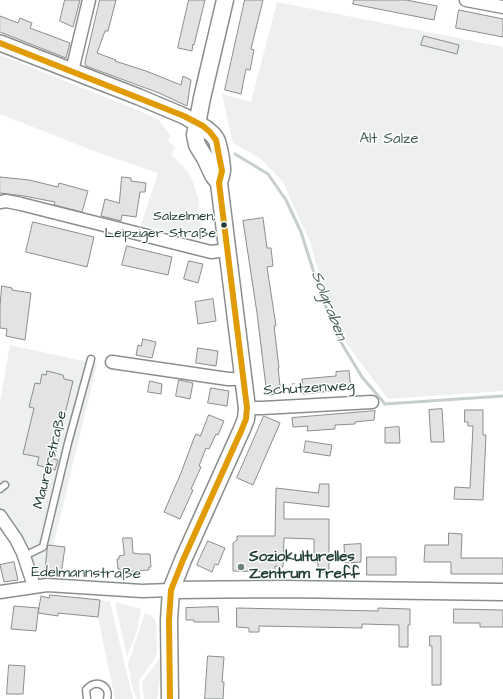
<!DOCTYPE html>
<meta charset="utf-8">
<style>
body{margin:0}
canvas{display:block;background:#fff}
</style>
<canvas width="503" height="699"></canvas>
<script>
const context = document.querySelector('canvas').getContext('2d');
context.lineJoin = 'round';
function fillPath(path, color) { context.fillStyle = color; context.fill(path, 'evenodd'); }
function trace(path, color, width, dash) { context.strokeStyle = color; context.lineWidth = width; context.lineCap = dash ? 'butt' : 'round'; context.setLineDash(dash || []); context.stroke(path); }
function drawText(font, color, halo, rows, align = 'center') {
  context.font = font + ' "Architects Daughter",sans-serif'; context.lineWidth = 3; context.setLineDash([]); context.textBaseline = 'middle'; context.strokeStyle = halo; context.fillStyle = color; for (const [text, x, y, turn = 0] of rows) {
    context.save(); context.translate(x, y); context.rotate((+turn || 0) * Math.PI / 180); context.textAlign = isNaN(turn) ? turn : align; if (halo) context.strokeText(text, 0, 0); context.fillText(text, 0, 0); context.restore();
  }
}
fillPath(new Path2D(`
 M277,2L503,47V391L388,399L343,339L324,291L310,242L283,182L261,159L233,143L222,94L251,102Z
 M0,55L140,111L159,120L170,135L168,141L175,147L172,155L188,172L194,185L198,198L203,240L141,225L158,173L94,151L0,114Z
 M10,345L97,364L45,580L30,566L0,511V402Z
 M100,600L110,602L133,699H115L98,617Z
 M115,602L141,609L137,631L127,657Z
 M145,613L152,616L156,622L157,652L154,660L139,680L140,699H137L132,686L128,664Z
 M160,658L161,671L157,699H144L142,682Z`), '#edf0ef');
trace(new Path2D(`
 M235,154L268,174L286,200L301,232L320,292L339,339L362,377L385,404L503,396`), '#c7cfcd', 3);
const building = new Path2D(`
 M65,0H80L73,27L60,21Z
 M100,0H116L108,31H105L97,53L116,60L115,61L146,71L181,85L183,76L191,80L187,106L159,93L86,66L85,63Z
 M189,0H205L194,45L193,44L192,51L178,48Z
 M245,0H263L251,49L254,50L250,70L246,69L241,94L225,90Z
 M354,0H406L437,6L434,20L353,4Z
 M459,10L503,19V37L456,28Z
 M0,16L18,23L20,18L32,23L30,28L70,43L66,58L0,32Z
 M424,36L459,45L457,54L421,45Z
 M0,177L29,180L58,187L59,183L88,191L82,212L54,205L55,202L24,196L0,193Z
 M122,177L131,178V181L146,183L145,192H140L136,217L122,215L121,221L101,216L105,199L119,203Z
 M263,218L267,248H271L273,266L267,267L276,326H274L279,368H278L281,394L267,395L257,313L243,221Z
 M33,222L94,237L87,267L26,252Z
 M127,246L172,257L168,275L122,265Z
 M189,261L203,264L198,283L184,279Z
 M2,286L12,288V290L31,293L25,340L6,336L7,329L0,328V307Z
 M213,299L216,321L198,324L195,302Z
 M143,339L156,342L152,358L136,355L138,345L141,346Z
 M198,348L218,351L216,366L196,363Z
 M47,371L63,375L64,379L73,381L54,459L58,460L55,470L37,465L39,457L23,454L34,408L29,407L35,383L40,384L42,374L46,375Z
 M349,371L351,389L303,394L302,379L336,376V372Z
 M179,380L193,383L190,399L176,396Z
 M150,381L162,384L161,394L148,392Z
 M211,388L229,391L227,406L208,403Z
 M442,409L444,442H431L429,410Z
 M465,410H483V435H486L483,500L454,499L455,487L470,488L473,426H468V422H465Z
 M375,411L374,420L355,422V424L335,425V429L307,431L308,426L293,427L292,418Z
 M209,415L224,421L218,435L216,434L209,449L206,448L199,466L201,467L191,489L193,490L180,519L164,512L181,473L194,438L196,434L200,436Z
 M264,416L280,423L253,485L237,478Z
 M399,427L400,443H385V428Z
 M306,441L332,445L330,456L304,452Z
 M320,484H329V507L284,502V519H329V572H318V563L314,562V539L284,538L283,567L275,566V572L233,571V543L237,540V536H275L276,488L318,493Z
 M449,533L462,534L461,558H503V574H451V562H424L425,545H448Z
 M123,538H132L133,553L140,554H150L151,567H149V570L120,572V569H118L117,559H119V556L124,555Z
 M208,541L225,548L218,565L215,564L212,572L197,565Z
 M361,544V562L345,563L344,545Z
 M48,545L65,547L61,575L45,573Z
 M367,557H396V575H367Z
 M14,562L18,580L4,582L0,565Z
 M50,595L100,600L98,617L58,613V616L38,613L36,631L11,629L14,606L39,608L38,613L41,596L49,598Z
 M218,607L219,622H194V620H186V608Z
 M237,608L378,611V608L410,609V625H408V647H399V625L362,624V628L259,626V632H249V628L237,627Z
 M454,609L503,610V627H480V623H454Z
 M430,636H441V685H432V646H430Z
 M208,656L224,657L222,682H224L223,699H205Z
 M9,665L25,666L23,694H7Z`);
fillPath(building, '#e2e3e2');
trace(building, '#898f8d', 1);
const service = new Path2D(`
 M0,489L5,485
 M24,556L43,547L68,443L91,359
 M87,699L86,690C95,678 111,685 107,699`);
const minor = new Path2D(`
 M466,0L503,7
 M72,71L89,0
 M0,202L6,201L21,204L211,252L228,250
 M112,362L228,379H236L245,378
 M247,408H262L372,402
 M0,516L16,539L23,553L34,586
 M0,592L47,585L142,591L171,590`);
const tertiary = new Path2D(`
 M0,43L139,97L184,116L196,123`);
const secondary = new Path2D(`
 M219,183L213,175L205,158L197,145L195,135L202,98L225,0
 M171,590L282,589L503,592
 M170,699L169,620L171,590L183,560L242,429L246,419L247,408L219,183C220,179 222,174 222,170C222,163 219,145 216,139C211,131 203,127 196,123`);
trace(service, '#898f8d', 9);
trace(minor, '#898f8d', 15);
trace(tertiary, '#898f8d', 18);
trace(secondary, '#898f8d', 19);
trace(service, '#fff', 6);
trace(minor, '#fff', 12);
trace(tertiary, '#fff', 15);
trace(secondary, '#fff', 16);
trace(new Path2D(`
 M0,43L184,116L203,126L210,132L216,140L222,171L219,183L247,408L246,419L242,429L183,560L171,590L169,620L170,699`), '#e19c05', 6);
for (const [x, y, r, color] of [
 [224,225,3.5,"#1f3d34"],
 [241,567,4,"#6d817b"]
]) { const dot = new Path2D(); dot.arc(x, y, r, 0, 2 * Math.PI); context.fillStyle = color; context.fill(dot); trace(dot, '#fff', 1.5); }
drawText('14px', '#1f3d34', '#fff', [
 ["Salzelmen,",216,217],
 ["Leipziger Straße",216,234]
], 'right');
drawText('15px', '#455e57', '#fff', [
 ["Alt Salze",389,140]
]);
drawText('15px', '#1f3d34', '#fff', [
 ["Schützenweg",309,389,-3],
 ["Maurerstraße",51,460,-76],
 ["Edelmannstraße",86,574,1]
]);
drawText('bold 15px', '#1f3d34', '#fff', [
 ["Soziokulturelles",249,558],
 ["Zentrum Treff",249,575]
], 'left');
drawText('italic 16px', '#4a625b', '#fff', [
 ["Solgraben",328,306,69]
]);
</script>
